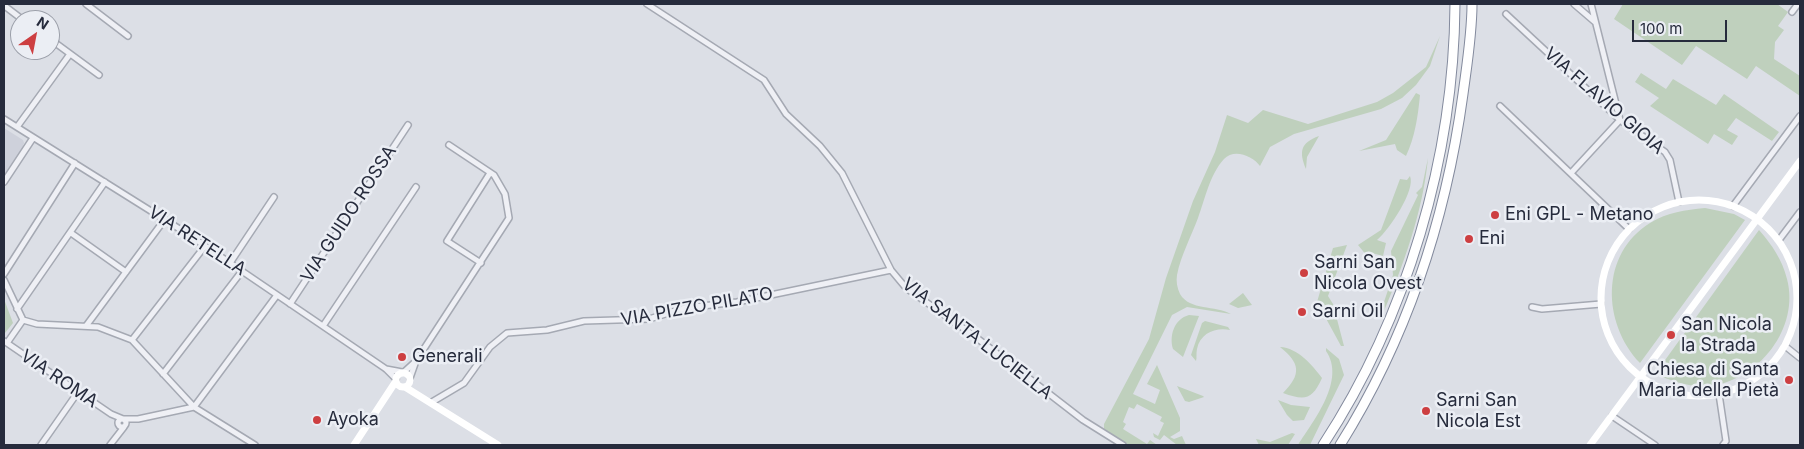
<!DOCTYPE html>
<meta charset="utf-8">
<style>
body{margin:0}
#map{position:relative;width:1804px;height:449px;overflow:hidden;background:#dcdfe6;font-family:Inter,sans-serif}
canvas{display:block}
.frame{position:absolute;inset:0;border:5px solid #262b3c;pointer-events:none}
.north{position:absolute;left:10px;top:10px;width:50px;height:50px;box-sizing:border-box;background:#ebeef4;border:1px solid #9ca0aa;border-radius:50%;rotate:33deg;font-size:14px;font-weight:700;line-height:20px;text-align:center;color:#262b3c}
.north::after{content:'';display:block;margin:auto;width:18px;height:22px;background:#cd3f41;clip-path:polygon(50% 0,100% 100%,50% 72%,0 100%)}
.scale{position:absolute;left:1632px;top:20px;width:95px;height:22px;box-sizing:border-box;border:2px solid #262b3c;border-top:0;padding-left:6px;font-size:15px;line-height:18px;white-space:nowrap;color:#262b3c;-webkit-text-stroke:4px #ebeef4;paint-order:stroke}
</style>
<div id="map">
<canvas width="1804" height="449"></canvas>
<div class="frame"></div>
<div class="north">N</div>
<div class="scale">100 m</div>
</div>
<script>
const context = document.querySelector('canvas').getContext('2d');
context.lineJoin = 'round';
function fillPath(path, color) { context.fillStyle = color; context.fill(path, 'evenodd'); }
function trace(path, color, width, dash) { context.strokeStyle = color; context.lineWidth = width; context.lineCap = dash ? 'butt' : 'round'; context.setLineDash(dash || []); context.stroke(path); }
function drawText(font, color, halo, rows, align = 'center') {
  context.font = font + ' Inter,sans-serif'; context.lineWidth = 5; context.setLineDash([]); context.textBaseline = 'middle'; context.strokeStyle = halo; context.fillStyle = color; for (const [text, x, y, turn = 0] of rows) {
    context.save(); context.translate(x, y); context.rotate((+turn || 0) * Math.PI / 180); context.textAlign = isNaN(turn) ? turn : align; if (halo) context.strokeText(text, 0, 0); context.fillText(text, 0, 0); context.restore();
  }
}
fillPath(new Path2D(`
 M4,128L23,140L24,143L21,152L4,176Z`), '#ced1db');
fillPath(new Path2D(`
 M1623,4H1777L1788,12L1778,26L1784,30L1775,42L1774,59L1800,76V96L1756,66L1747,79L1696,46L1682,65L1614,19Z
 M1440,36L1430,66L1416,85L1402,98L1381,109L1294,134L1270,147L1260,166C1253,156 1234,148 1224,159C1210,174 1205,199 1198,218C1191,237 1181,255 1177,275C1176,281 1177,288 1180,294C1190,311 1215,305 1231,314L1187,307L1172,315L1133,394L1155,404L1160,390L1147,384L1157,365L1180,418V431L1170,437L1174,439L1182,436L1186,445H1177L1164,435L1160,440L1154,437L1153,433L1158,436L1164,423L1160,421L1162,417L1137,404L1134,409L1129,407L1123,422L1126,424L1123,429L1147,444L1150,440L1157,445H1129L1104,429V424L1149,339L1166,278L1193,201L1215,152L1227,115L1248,123L1263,110L1308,124L1377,102L1393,93L1426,67Z
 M1641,73L1666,89L1673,79L1716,105L1724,94L1779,132L1772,141L1736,118L1727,130L1738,136L1732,145L1714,134L1708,144L1650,106L1659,98L1635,82Z
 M1416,93L1420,95C1418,116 1415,137 1406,156L1397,150L1395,144L1359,151L1386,140Z
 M1319,136L1307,157L1306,169C1299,152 1300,143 1319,136Z
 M1428,158C1423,212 1403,266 1382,316L1379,317L1393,275L1391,251L1418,195L1416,193L1422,187Z
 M1410,176C1416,190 1389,230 1377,240L1386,243L1383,256L1372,253L1367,256L1358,245L1381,230L1400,179L1407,180Z
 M1705,208L1734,214L1745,220L1640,363C1602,323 1600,254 1650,223C1668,212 1685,210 1705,208Z
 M1759,230C1772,245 1782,259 1787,279C1800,328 1759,380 1710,386C1690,388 1672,381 1655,374Z
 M1347,245L1328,296L1333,304L1344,346H1341L1317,302L1333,248Z
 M1243,293L1252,305L1238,308L1229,304Z
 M4,299L13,323L5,333H4Z
 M1189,315L1199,316L1183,357L1173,349C1169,336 1174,319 1189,315Z
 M1205,321L1228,327L1230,330C1216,327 1200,333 1197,349C1196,353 1197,358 1196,361L1191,355L1202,323Z
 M1280,347C1298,348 1312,365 1322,378C1312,400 1305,401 1283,393C1302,374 1300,363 1280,347Z
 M1326,348L1339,359L1344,375L1310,445H1298C1314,420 1346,380 1326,351Z
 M1177,386L1203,396L1204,397L1189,402L1185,401Z
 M1278,400L1291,405L1310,407L1304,420L1293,421L1287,415Z
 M1292,433L1295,434L1288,445H1259L1256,439L1270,442Z`), '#bfd0bd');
const street = new Path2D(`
 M86,4L128,36
 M647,4L764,80L786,114L820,146L842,173L891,270L906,288L973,335L1083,420L1123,445
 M1574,4L1595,22
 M6,7L23,20
 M1792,12L1798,4
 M1506,14L1620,120L1665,152L1670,160L1679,202
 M50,39L99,75
 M1500,106L1629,229
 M4,119L186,233L386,369L396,379
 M17,127L70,54
 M1571,173L1620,120L1591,4
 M4,182L33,138
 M1733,206L1800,116
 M71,233L126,272
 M1779,240L1800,212
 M230,263L274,197
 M481,263L447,241L490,173
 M4,274L75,163
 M4,280L23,320L37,324L98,327L132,340L194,407L255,445
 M290,304L408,125
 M1532,307L1542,309L1601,304
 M17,309L105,182
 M86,326L165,219
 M323,326L416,187
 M132,340L205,246
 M4,341L111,414L123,419
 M7,343L23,320
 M1785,346L1800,358
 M386,369L402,372
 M404,372L416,361L509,218L505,194L494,175L449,145
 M163,374L242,271
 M410,378L416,361
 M1719,394L1726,441L1723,445
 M432,402L464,383L490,347L507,333L547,330L584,321L649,319L685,308L737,302L891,270
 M194,407L277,295
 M1612,416L1655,445
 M118 423a4 4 0 1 1 8 0a4 4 0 1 1-8 0Z
 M124,419H138L194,407
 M41,445L78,392
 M110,445L124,427`);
const highway = new Path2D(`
 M1323,445C1407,317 1454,157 1455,4
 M1340,445C1407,338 1446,219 1463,94C1467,64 1472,34 1472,4`);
trace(street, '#a5a9b3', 8);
trace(highway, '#838a9d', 11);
trace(street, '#eff0f5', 5);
trace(new Path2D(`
 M1601 298a98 98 0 1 1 196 0a98 98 0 1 1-196 0Z
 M396 380a7 7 0 1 1 14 0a7 7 0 1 1-14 0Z
 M405,387L498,445
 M354,445L396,381
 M1590,445L1800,161`), '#fff', 7);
trace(highway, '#fff', 9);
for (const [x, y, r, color] of [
 [1495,215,5,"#cd3f41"],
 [1469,239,5,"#cd3f41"],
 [1304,273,5,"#cd3f41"],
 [1302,312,5,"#cd3f41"],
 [1671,335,5,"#cd3f41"],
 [402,357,5,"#cd3f41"],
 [1789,380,5,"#cd3f41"],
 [1426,411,5,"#cd3f41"],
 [317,420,5,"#cd3f41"]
]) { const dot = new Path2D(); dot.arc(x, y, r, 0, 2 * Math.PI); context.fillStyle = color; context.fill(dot); trace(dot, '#ebeef4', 2); }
drawText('18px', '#262b3c', '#ebeef4', [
 ["VIA FLAVIO GIOIA",1604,101,41],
 ["VIA GUIDO ROSSA",349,214,-57],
 ["VIA RETELLA",197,241,33],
 ["VIA PIZZO PILATO",697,307,-10],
 ["VIA SANTA LUCIELLA",977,339,38],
 ["VIA ROMA",59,379,34]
]);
drawText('18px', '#262b3c', '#ebeef4', [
 ["Eni GPL - Metano",1505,215],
 ["Eni",1479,239],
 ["Sarni San",1314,263],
 ["Nicola Ovest",1314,284],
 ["Sarni Oil",1312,312],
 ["San Nicola",1681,325],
 ["la Strada",1681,346],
 ["Generali",412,357],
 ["Chiesa di Santa",1779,370,"right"],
 ["Maria della Pietà",1779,391,"right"],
 ["Sarni San",1436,401],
 ["Nicola Est",1436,422],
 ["Ayoka",327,420]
], 'left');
</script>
